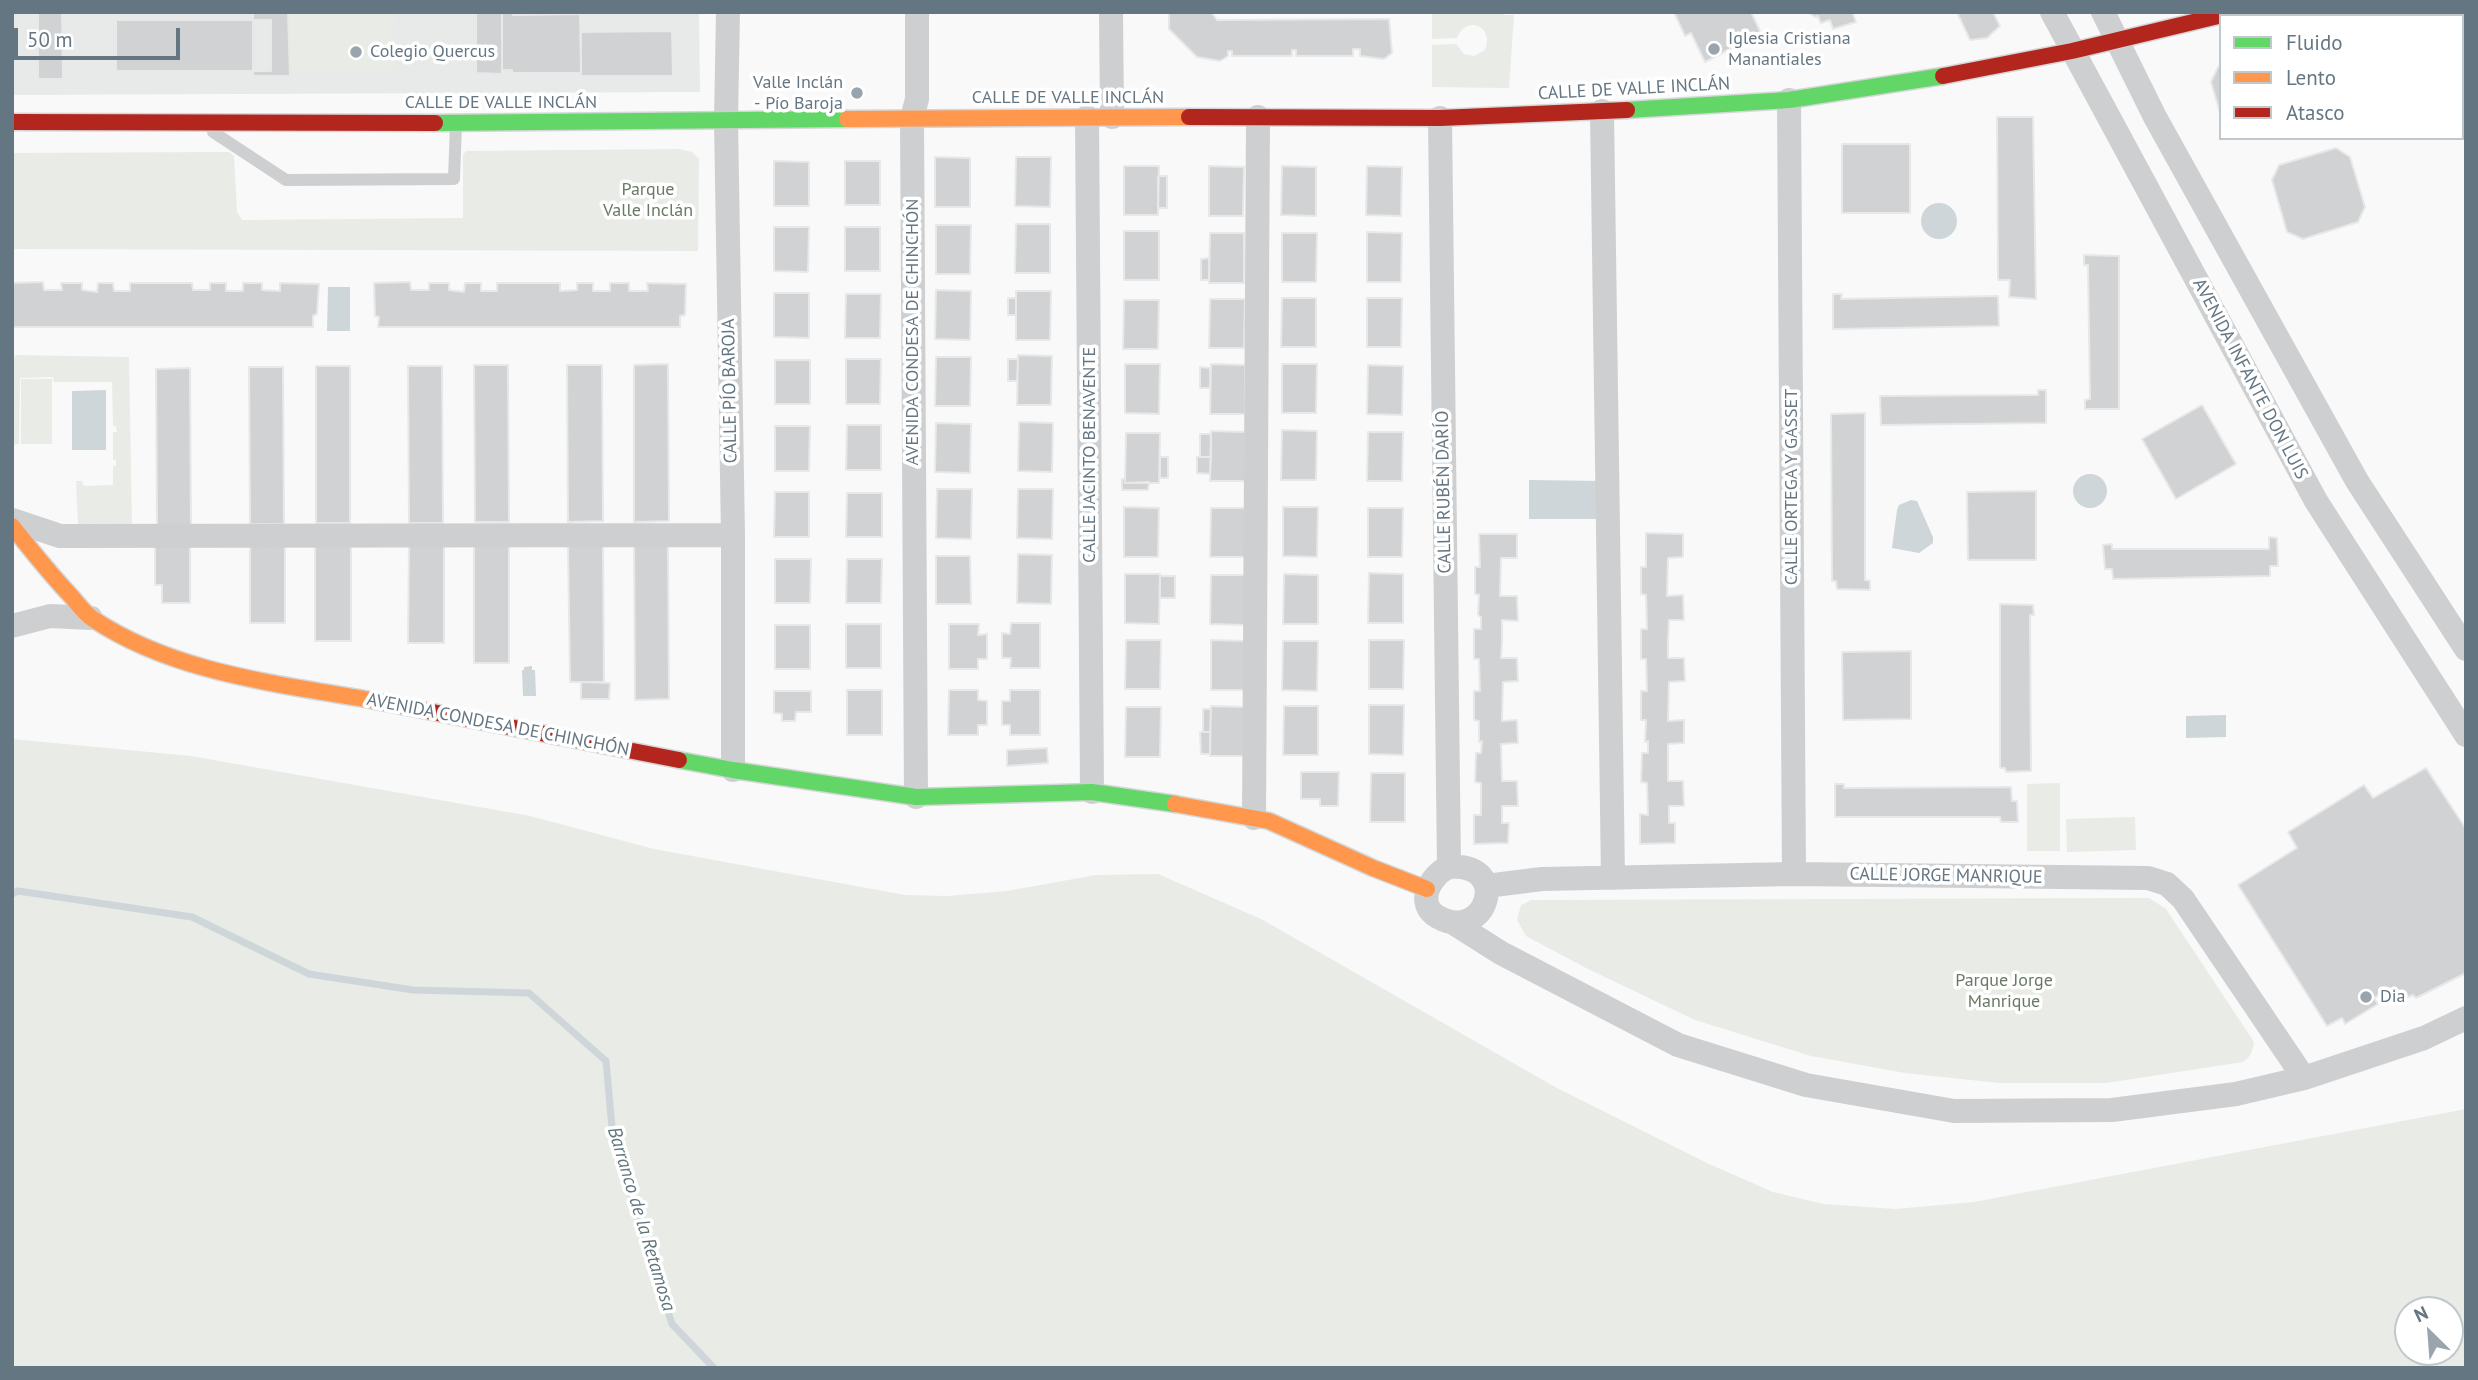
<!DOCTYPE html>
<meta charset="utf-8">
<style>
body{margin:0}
#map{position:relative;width:2478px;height:1380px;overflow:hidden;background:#f9f9f9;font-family:"PT Sans",sans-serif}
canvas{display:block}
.frame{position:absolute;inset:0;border:14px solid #657683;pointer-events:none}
.legend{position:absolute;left:2219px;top:14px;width:245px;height:126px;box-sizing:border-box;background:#fff;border:2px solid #c1c8cd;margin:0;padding:9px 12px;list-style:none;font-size:21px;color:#657683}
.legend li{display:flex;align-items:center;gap:14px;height:35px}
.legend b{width:35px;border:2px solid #c1c8cd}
.north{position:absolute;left:2394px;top:1296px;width:70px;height:70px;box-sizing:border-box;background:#fff;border:2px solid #c1c8cd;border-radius:50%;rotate:335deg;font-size:19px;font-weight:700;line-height:28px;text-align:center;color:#657683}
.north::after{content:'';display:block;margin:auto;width:24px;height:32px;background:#99a4ac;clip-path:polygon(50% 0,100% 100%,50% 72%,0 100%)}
.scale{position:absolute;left:14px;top:28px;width:166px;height:32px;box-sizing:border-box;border:4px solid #657683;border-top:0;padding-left:9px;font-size:21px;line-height:24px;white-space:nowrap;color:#657683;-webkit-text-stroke:5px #fff;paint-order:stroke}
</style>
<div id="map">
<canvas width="2478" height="1380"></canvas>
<div class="frame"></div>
<ul class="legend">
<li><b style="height:9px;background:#63d668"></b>Fluido</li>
<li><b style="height:9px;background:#ff974d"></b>Lento</li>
<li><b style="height:9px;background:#b3261e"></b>Atasco</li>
</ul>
<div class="north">N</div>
<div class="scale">50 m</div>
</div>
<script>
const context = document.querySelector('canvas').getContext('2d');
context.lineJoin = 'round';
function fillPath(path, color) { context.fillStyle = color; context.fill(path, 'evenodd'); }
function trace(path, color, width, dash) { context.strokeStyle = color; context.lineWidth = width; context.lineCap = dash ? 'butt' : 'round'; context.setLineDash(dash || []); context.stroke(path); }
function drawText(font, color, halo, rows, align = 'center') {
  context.font = font + ' "PT Sans",sans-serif'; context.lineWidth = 7; context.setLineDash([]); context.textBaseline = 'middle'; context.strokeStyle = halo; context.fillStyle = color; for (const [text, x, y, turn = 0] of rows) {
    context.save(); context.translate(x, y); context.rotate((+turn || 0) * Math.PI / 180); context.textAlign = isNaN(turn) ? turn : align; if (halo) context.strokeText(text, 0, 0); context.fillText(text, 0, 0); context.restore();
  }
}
fillPath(new Path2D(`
 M12,12H699L700,92L12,95Z`), '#e8e9e9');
fillPath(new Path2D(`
 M288,12H394L395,70L289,72Z
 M1432,12H1504V15H1514L1509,88L1432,87V45L1456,44L1464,54L1474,56L1485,50C1495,26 1466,14 1457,38L1432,39Z
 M679,149L692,152L699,159L698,251L12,249V153L229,152L234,156L237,212L242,220L463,218V155L466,151Z
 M15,355L129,357L132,526L78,524L76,481H82L84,486L113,485V466H116V460H113V432H117L116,426H113L112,382H54L53,377L20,378L19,444L12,445V372Z
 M21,379H52V444H21Z
 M12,739L191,756L530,816L654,849L905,895L947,896L1007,891L1096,875L1158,874L1261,919L1555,1087L1709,1164L1773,1192L1823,1204L1895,1209L1974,1202L2466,1109V1368H12ZM2450,1310V1352H2408V1310Z
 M2060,783V851H2027V784Z
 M2135,817L2136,850L2067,852L2066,819Z
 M2149,898L2166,909L2254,1042C2253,1050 2251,1057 2243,1062L2106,1083H1999L1905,1073L1811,1056L1695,1020L1586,968L1526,936L1517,920L1521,905L1531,900Z`), '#e8ebe6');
fillPath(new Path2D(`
 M1921 221a18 18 0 1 1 36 0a18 18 0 1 1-36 0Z
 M328,287H350V331H327Z
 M106,390V450H72V391Z
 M2073 491a17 17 0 1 1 34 0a17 17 0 1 1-34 0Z
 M1529,480L1604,481V519H1529Z
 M1911,500L1917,501L1933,537V543L1919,553L1892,548L1897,510L1899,505Z
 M532,666V670H535L536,696H523L522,670H524V667Z
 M2226,715V737L2186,738V716Z`), '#ced6d9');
trace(new Path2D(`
 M12,894L18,891L192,917L309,974L413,990L529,993L606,1061L613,1139L672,1324L714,1368`), '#ced6d9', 7);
const building = new Path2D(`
 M38,12H62L63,79H38Z
 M253,12H288L290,76H253Z
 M476,12H502V74L476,73Z
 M502,12H513V15L580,14L581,73H512V70H502Z
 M1169,12H1211L1217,20L1389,19L1392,53L1384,59L1360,56V49H1353V56H1296V50H1292V56H1232V51H1228V56L1220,61L1197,57L1169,29Z
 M1674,12H1751L1761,33L1705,62L1691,33L1685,36Z
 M1808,12H1856L1853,14L1856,22L1833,29L1830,20L1821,23L1818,16L1815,17Z
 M1957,12H1993L2000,26L1987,38L1970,40Z
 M2439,12H2466V73L2462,72V16H2437Z
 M116,20H271V71H116Z
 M672,31L673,76H581V32Z
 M2221,66V116L2211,82L2218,67Z
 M1997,117H2033L2036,299L2009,297L2010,280H1998Z
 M1842,144H1910V213H1842Z
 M2336,148L2350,157L2365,207L2358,222L2303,239L2287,232L2272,180L2279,165Z
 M935,157L970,158V207H935Z
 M1016,157H1051L1050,207L1015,206Z
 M774,161L809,162V206H774Z
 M845,161H880V205H845Z
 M1124,166H1159L1158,215H1124Z
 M1209,166L1244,167L1243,216H1209Z
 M1282,166L1316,167V216L1281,215Z
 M1367,166L1402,167L1401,216L1366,215Z
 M1158,176H1167V208H1158Z
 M1016,224H1050V273H1015Z
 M936,225H971L970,274H936Z
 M774,227H809L808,272L774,271Z
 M845,227H880V271H845Z
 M1124,231H1159V280H1124Z
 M1367,232L1402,233L1401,282H1367Z
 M1210,233H1244V283H1209Z
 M1282,233H1317L1316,282H1282Z
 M2084,255L2119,256V409H2085V400L2090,399L2088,265H2084Z
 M1209,258V280H1201V259Z
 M43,282L44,290H62L61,283H82V290L97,292L98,283H113L114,291H130V283H192L193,290H210V283H226V291H243V283H262V290L280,291V283L319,284L317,314L313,316V327H12V283Z
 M410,282L411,290H429V283H449V290L464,292L465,283H481V291H497V283H560V291L577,290V283H593V291H610V283H629V291H648L647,283L686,284L685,315L680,316V327H378L379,317L375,316L374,283Z
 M936,290L971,291L970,340L935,339Z
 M1016,291H1051L1050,340H1016Z
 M774,293H809V338L774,337Z
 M846,294H881L880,338H845Z
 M1833,294H1842L1841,299L1998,296L1999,326L1833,329Z
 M1008,298H1016V315H1008Z
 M1282,298H1316V347H1281Z
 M1367,298H1402L1401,347H1367Z
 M1210,299H1245L1244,348H1209Z
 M1124,300H1159L1158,349H1123Z
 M1018,355L1052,356L1051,405H1017Z
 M936,357H971L970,406H935Z
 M846,359H881L880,404H846Z
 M1008,359H1018L1017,381H1008Z
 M775,360H810V404H775Z
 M668,364L669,521L634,522V365Z
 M1125,364H1160L1159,414L1125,413Z
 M1211,364L1245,365V414H1210Z
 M1282,364H1317L1316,413H1282Z
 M474,365H508L509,522H475Z
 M567,365H602L603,521L568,522Z
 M1368,365L1403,366L1402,415L1367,414Z
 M316,366H350V523H316Z
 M408,366H442L443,523H409Z
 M249,367H283L284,524H250Z
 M1200,367L1210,368V388H1200Z
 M190,368L191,525L157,526L156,369Z
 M2038,390H2046V423L1881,425L1880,396L2038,395Z
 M2202,405L2236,464L2176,499L2142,439Z
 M1865,413V580L1870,581V590L1837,589L1836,581H1832L1831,414Z
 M1019,422L1053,423L1052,472L1018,471Z
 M936,423L971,424L970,473L935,472Z
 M847,425H881V470H846Z
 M775,426H810L809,471H775Z
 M1282,430L1317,431L1316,480H1281Z
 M1211,431L1245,432V481H1210Z
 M1368,432H1403L1402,481H1367Z
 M1126,433H1160L1159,483H1125Z
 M1200,434H1211V457H1200Z
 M1160,457H1168V478H1160Z
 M1197,457H1211L1210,474L1197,473Z
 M1122,479H1125V483L1149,482L1148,490H1122Z
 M937,489H972L971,539L936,538Z
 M1018,489H1053L1052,539L1017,538Z
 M2036,491V560H1968L1967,492Z
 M775,492H809V537H774Z
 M847,493H882V537H846Z
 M1124,507L1159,508L1158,557H1124Z
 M1283,507H1318L1317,557L1283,556Z
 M1211,508H1245V557H1210Z
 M1368,508H1403L1402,557H1368Z
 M1646,533L1683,534V557L1668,558L1667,596L1683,595L1684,620H1669L1668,642V658H1684L1685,681L1669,682L1668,721L1684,720V743L1668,744V781H1683L1684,806H1669V823H1675V843L1640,844V814L1648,815L1647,783L1641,782L1642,753H1648V741L1645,742L1646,720H1641V691H1647L1646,659H1641V629H1647L1646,595L1641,594V567H1646Z
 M1479,534H1517V558H1501L1500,596H1517L1518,621L1502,620V642L1501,658H1517L1518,681L1503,682L1502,721L1517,720L1518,743L1501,744L1502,781H1517L1518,806H1502V823H1509L1508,843L1474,844V815H1481V783L1475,782L1476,753H1481L1482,741L1479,742V721L1474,720V691H1480L1479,659H1474V629H1481V617L1478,615L1479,595L1475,594V567H1480Z
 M2269,537L2277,538L2278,566H2270V576L2113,579L2112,569H2105L2103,545L2112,544V549H2269Z
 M668,542L669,699L635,700L634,543Z
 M250,544H285V623H250Z
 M315,544H351V641H315Z
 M444,544V643H408L409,545Z
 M474,544H509V663H474Z
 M603,544L604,682H570L568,545Z
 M155,546H190V603H162V585H155Z
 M1018,554L1052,555L1051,604L1017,603Z
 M936,556H970L971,604H936Z
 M775,559H811L810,603H775Z
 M847,559H882L881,603H846Z
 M1369,573L1403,574V623H1368Z
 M1125,574H1160L1159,624L1125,623Z
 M1284,574L1318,575V624H1283Z
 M1211,575H1246L1245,625L1210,624Z
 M1160,576H1175V598H1160Z
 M2000,604L2033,605L2034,615H2030L2031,771L2006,772L2005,768H2000Z
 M1011,623H1040V668H1010L1011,658H1002V633L1010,634Z
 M846,624H881V668H846Z
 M949,624H979L978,635L987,634V659H978V669H949Z
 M775,625H810V669H775Z
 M1126,640H1161L1160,689H1125Z
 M1211,640L1246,641V690H1211Z
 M1369,640H1404L1403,689H1369Z
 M1283,641H1318L1317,691L1282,690Z
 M1911,651V719L1843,720L1842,652Z
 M581,682L610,683L609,699H581Z
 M847,690H882V735H847Z
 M949,690H978V700L987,701V725H978V735H948Z
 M1010,690H1040V735H1010V725H1002V701H1010Z
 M774,691H811V712H796L795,721H782V714L774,713Z
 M1369,705H1404L1403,755L1369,754Z
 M1211,706L1245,707V756H1210Z
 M1284,706H1318V755H1283Z
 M1126,707H1161L1160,757H1125Z
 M1203,709H1211L1210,732H1203Z
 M1200,732H1210V754H1201Z
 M1047,748L1048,763L1007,766V750Z
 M2426,768L2466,829V973L2416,998L2413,995L2394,1003L2386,990L2374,998L2378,1004L2345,1024L2342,1018L2327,1026L2238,885L2297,848L2288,832L2364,785L2373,798Z
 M1301,772H1339L1338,806H1320V799H1301Z
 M1371,773H1405V822H1370Z
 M1835,784H1844V788L2011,787L2012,801H2017L2018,822H2001L2000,817H1835Z`);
fillPath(building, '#d0d2d3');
trace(building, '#e8e8e8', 2);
const fast = new Path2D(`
 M1627,110L1789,100L1943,76
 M435,123L847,119
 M679,760L733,770L916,797L1092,792L1175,804`);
const slow = new Path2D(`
 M847,119L1189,117
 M12,526C31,550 50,574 71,596C78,604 85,614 93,619C177,675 284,684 381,702
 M1175,804L1269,821L1373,868L1427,889`);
const jam = new Path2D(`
 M1943,76L2072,51L2235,12
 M1189,117L1440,118L1627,110
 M12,122L435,123
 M381,702L679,760`);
trace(fast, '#d5d6d7', 19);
trace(slow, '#d5d6d7', 19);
trace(jam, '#d5d6d7', 19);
trace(new Path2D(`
 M213,132L286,180L454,179L456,124`), '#cecfd0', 12);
trace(new Path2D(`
 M728,12L726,121L733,535V770
 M1111,12L1112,117
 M2052,12L2316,501L2466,735
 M2103,12L2155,117L2357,481L2466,649
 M1789,100L1794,874
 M1602,111L1613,878
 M1087,117L1092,792
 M1440,118L1449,867
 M12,520L60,536L733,535
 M12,626L50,616L91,618
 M916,797L912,118L917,99V12
 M1254,818L1258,117
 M1449,867C1513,862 1486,944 1438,917C1414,904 1431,874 1449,867Z
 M1486,886L1542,879L1794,874L2148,878L2167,884L2183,899L2304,1078
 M1452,922L1501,953L1678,1045L1806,1085L1954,1111L2112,1110L2236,1094L2304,1078L2424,1038L2466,1018`), '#cecfd0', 24);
trace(fast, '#63d668', 16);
trace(slow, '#ff974d', 16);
trace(jam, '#b3261e', 16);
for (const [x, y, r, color] of [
 [1714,49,7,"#99a4ac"],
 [356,52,7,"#99a4ac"],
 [857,93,7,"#99a4ac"],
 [2366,997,7,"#99a4ac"]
]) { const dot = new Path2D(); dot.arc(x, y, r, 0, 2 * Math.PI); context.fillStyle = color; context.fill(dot); trace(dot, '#fff', 2.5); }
drawText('18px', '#657683', '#fff', [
 ["Iglesia Cristiana",1728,39],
 ["Manantiales",1728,60],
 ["Colegio Quercus",370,52],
 ["Valle Inclán",843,83,"right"],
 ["- Pío Baroja",843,104,"right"],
 ["Dia",2380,997]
], 'left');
drawText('18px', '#657683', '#fff', [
 ["CALLE DE VALLE INCLÁN",1634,89,-3],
 ["CALLE DE VALLE INCLÁN",1068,98],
 ["CALLE DE VALLE INCLÁN",501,103],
 ["AVENIDA CONDESA DE CHINCHÓN",913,332,-90],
 ["AVENIDA INFANTE DON LUIS",2250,379,62],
 ["CALLE PÍO BAROJA",730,391,-91],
 ["CALLE JACINTO BENAVENTE",1090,455,-90],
 ["CALLE ORTEGA Y GASSET",1792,487,-90],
 ["CALLE RUBÉN DARÍO",1444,492,-91],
 ["AVENIDA CONDESA DE CHINCHÓN",498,725,11],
 ["CALLE JORGE MANRIQUE",1946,876,1]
]);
drawText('18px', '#687a64', '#fff', [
 ["Parque",648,190],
 ["Valle Inclán",648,211],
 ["Parque Jorge",2004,981],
 ["Manrique",2004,1002]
]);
drawText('italic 19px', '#60757c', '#fff', [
 ["Barranco de la Retamosa",641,1219,73]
]);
</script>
